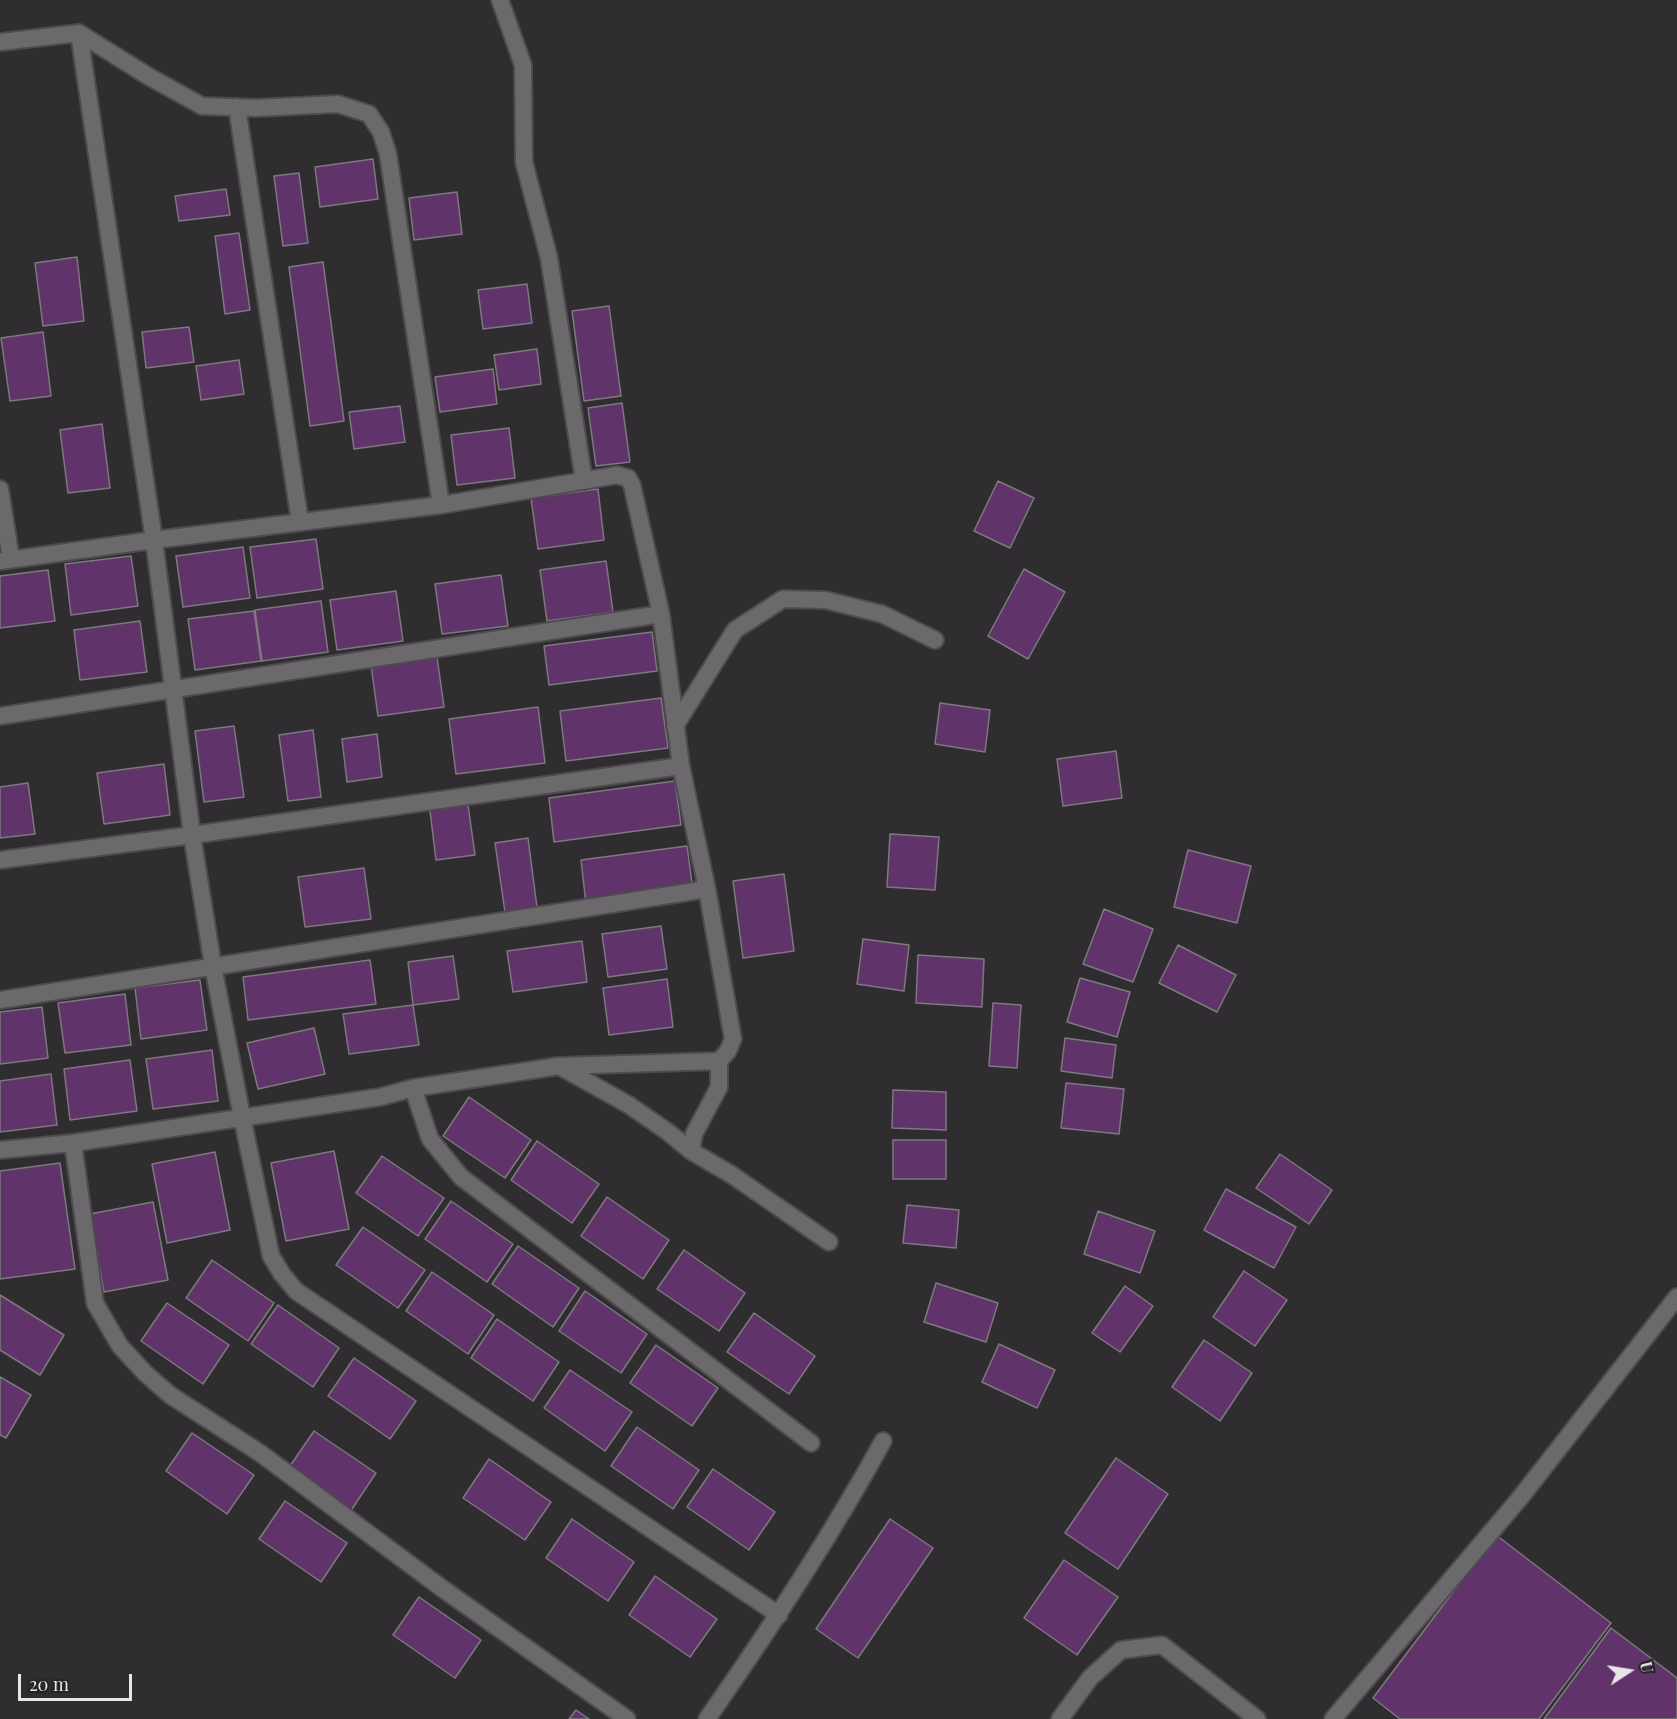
<!DOCTYPE html>
<style>
body{margin:0}
#map{position:relative;width:1677px;height:1719px;overflow:hidden;background:#2f2d30;font-family:"Playfair Display",serif}
canvas{display:block}
.north{position:absolute;left:1599px;top:1641px;width:60px;height:60px;-webkit-text-stroke:4px #252326;paint-order:stroke;rotate:78deg;font-size:16px;font-weight:700;line-height:24px;text-align:center;color:#e7e6e7}
.north::after{content:'';display:block;margin:auto;width:21px;height:27px;background:#e7e6e7;clip-path:polygon(50% 0,100% 100%,50% 72%,0 100%)}
.scale{position:absolute;left:18px;top:1674px;width:114px;height:27px;box-sizing:border-box;border:3px solid #e7e6e7;border-top:0;padding-left:8px;font-size:18px;line-height:21px;white-space:nowrap;color:#e7e6e7;-webkit-text-stroke:4px #252326;paint-order:stroke}
</style>
<div id="map">
<canvas width="1677" height="1719"></canvas>
<div class="north">U</div>
<div class="scale">20 m</div>
</div>
<script>
const context = document.querySelector('canvas').getContext('2d');
context.lineJoin = 'round';
function fillPath(path, color) { context.fillStyle = color; context.fill(path, 'evenodd'); }
function trace(path, color, width, dash) { context.strokeStyle = color; context.lineWidth = width; context.lineCap = dash ? 'butt' : 'round'; context.setLineDash(dash || []); context.stroke(path); }
const building = new Path2D(`
 M373,159L378,199L320,207L315,167Z
 M299,173L308,243L283,246L274,176Z
 M226,189L230,215L179,221L175,196Z
 M457,192L462,234L414,240L409,198Z
 M239,233L250,310L225,314L215,236Z
 M77,257L84,321L43,326L35,263Z
 M323,262L344,421L310,426L289,267Z
 M527,284L532,323L483,329L478,290Z
 M609,306L621,396L584,401L572,311Z
 M189,327L194,362L146,368L142,332Z
 M43,332L51,396L10,401L1,338Z
 M537,349L541,384L499,390L494,355Z
 M239,360L244,394L201,400L196,366Z
 M493,369L497,404L440,412L435,377Z
 M622,403L630,462L596,466L588,408Z
 M400,406L405,442L354,449L349,412Z
 M102,424L110,488L68,493L60,430Z
 M509,428L515,478L457,485L451,435Z
 M998,481L1034,498L1010,548L974,531Z
 M598,489L604,540L538,549L531,498Z
 M316,539L323,589L257,598L250,547Z
 M243,547L250,598L183,607L176,556Z
 M131,556L138,606L71,615L65,564Z
 M606,561L613,612L547,621L540,570Z
 M1024,569L1065,592L1028,659L988,636Z
 M48,570L55,621L0,628V576Z
 M501,575L508,626L442,634L435,584Z
 M396,591L403,641L337,650L330,600Z
 M321,601L328,652L262,661L255,610Z
 M254,611L261,661L195,670L188,619Z
 M140,621L147,672L80,680L74,630Z
 M652,632L657,671L549,685L544,646Z
 M437,657L444,707L378,716L371,665Z
 M661,698L668,748L566,761L560,711Z
 M940,703L990,710L985,752L935,744Z
 M538,707L545,763L456,774L449,719Z
 M234,726L244,797L204,802L195,731Z
 M313,730L321,797L288,801L279,735Z
 M377,734L382,777L347,782L342,739Z
 M1116,751L1122,798L1063,806L1057,759Z
 M164,764L170,815L104,824L97,773Z
 M675,781L681,825L554,842L549,798Z
 M28,783L35,834L0,838V787Z
 M467,798L475,855L436,860L429,803Z
 M890,834L939,837L935,890L887,887Z
 M528,838L538,915L506,919L495,843Z
 M687,846L693,890L586,904L581,860Z
 M1188,850L1251,866L1237,923L1174,907Z
 M364,868L371,919L305,927L298,877Z
 M784,874L794,951L743,958L733,881Z
 M1104,909L1153,929L1133,982L1083,964Z
 M661,926L667,969L608,977L602,934Z
 M863,939L909,945L904,991L857,984Z
 M582,941L587,982L513,992L507,951Z
 M1178,945L1236,975L1217,1012L1159,983Z
 M918,955L984,959L982,1007L916,1003Z
 M453,956L459,999L413,1005L408,962Z
 M370,960L376,1004L248,1020L243,977Z
 M1080,978L1130,992L1117,1037L1067,1022Z
 M667,979L673,1027L609,1035L603,988Z
 M200,980L207,1030L141,1039L135,988Z
 M125,994L131,1045L65,1053L58,1003Z
 M993,1003L1021,1005L1017,1068L989,1066Z
 M413,1005L419,1045L349,1054L343,1014Z
 M42,1007L48,1058L0,1064V1012Z
 M314,1028L325,1074L258,1089L247,1043Z
 M1065,1038L1116,1045L1112,1078L1061,1071Z
 M212,1050L218,1101L153,1109L146,1059Z
 M130,1060L137,1111L70,1120L64,1069Z
 M51,1074L57,1125L0,1132V1081Z
 M1066,1083L1124,1089L1119,1134L1061,1128Z
 M893,1090L946,1092V1130L892,1128Z
 M469,1097L531,1140L505,1178L443,1136Z
 M893,1140H946V1179H893Z
 M537,1141L599,1184L572,1223L511,1180Z
 M334,1151L349,1229L286,1241L271,1163Z
 M215,1152L230,1230L167,1243L152,1164Z
 M1280,1154L1332,1190L1309,1224L1256,1188Z
 M382,1156L444,1198L418,1236L356,1193Z
 M60,1163L75,1269L0,1279V1171Z
 M1226,1189L1296,1227L1274,1268L1204,1230Z
 M607,1197L669,1240L643,1279L581,1236Z
 M451,1201L513,1244L487,1282L425,1239Z
 M153,1202L168,1280L104,1292L90,1214Z
 M907,1205L959,1210L956,1248L903,1243Z
 M1098,1211L1155,1231L1140,1273L1084,1254Z
 M363,1227L425,1270L398,1308L336,1265Z
 M518,1246L579,1288L553,1327L492,1284Z
 M684,1250L745,1293L719,1331L657,1289Z
 M212,1260L274,1303L248,1341L186,1298Z
 M1244,1271L1287,1300L1255,1346L1213,1317Z
 M432,1272L494,1315L468,1354L406,1311Z
 M936,1283L998,1303L986,1342L924,1322Z
 M1125,1286L1153,1306L1120,1352L1092,1333Z
 M585,1291L647,1334L621,1373L559,1331Z
 M0,1295L64,1335L40,1375L0,1350Z
 M167,1303L229,1345L203,1384L141,1341Z
 M278,1305L339,1348L313,1387L251,1344Z
 M754,1313L815,1356L789,1394L727,1352Z
 M497,1319L559,1362L533,1401L471,1358Z
 M1204,1340L1252,1373L1220,1421L1172,1387Z
 M999,1344L1055,1370L1037,1408L982,1382Z
 M656,1345L718,1388L692,1426L630,1383Z
 M354,1358L416,1401L390,1439L328,1396Z
 M570,1370L632,1412L605,1451L544,1408Z
 M0,1377L31,1395L6,1438L0,1435Z
 M637,1427L699,1470L673,1509L611,1466Z
 M314,1431L376,1473L350,1512L288,1469Z
 M192,1433L254,1475L227,1514L166,1471Z
 M1116,1458L1168,1494L1118,1569L1065,1533Z
 M489,1459L551,1502L525,1540L463,1498Z
 M713,1469L775,1512L749,1550L687,1507Z
 M285,1501L347,1543L321,1582L259,1539Z
 M572,1519L634,1562L608,1601L546,1558Z
 M890,1519L933,1548L858,1658L816,1629Z
 M1496,1535L1611,1623L1539,1719H1400L1373,1698Z
 M1064,1560L1118,1597L1077,1655L1024,1618Z
 M655,1576L717,1619L690,1657L629,1615Z
 M419,1597L481,1640L455,1678L393,1635Z
 M1611,1628L1677,1678V1719H1544Z
 M576,1710L589,1719H569Z`);
fillPath(building, '#60336b');
trace(building, '#7c7a7d', 1.5);
const service = new Path2D(`
 M1060,1719L1090,1678L1121,1650L1162,1645L1257,1719
 M1333,1719L1520,1498L1677,1297`);
const minor = new Path2D(`
 M500,0L523,65L524,162L549,258L584,481
 M79,33L154,540L192,835L213,966L242,1117L271,1256L282,1274L296,1291L779,1615
 M0,42L79,33L148,76L202,106L256,108L338,104L369,114L381,132L388,154L441,505
 M237,107L300,522
 M0,489L11,559
 M0,561L154,540L441,505L617,475L628,478L632,485L661,614L681,766L707,889L733,1039L728,1051L719,1061L559,1066
 M0,716L661,614
 M675,726L735,630L783,599L825,600L882,614L935,640
 M0,860L192,835L681,766
 M0,1000L707,889
 M413,1088L430,1139L461,1177L811,1443
 M73,1143L95,1303L120,1346L145,1373L170,1395L260,1453L443,1589L627,1719
 M0,1150L73,1143L380,1097L413,1088L559,1066L629,1105L668,1132L691,1151L732,1175L829,1242
 M691,1151L694,1134L719,1087V1061
 M707,1719C770,1629 830,1538 883,1441`);
trace(service, '#4d4b4e', 20);
trace(minor, '#4d4b4e', 20);
trace(service, '#6c696c', 16);
trace(minor, '#6c696c', 16);
</script>
